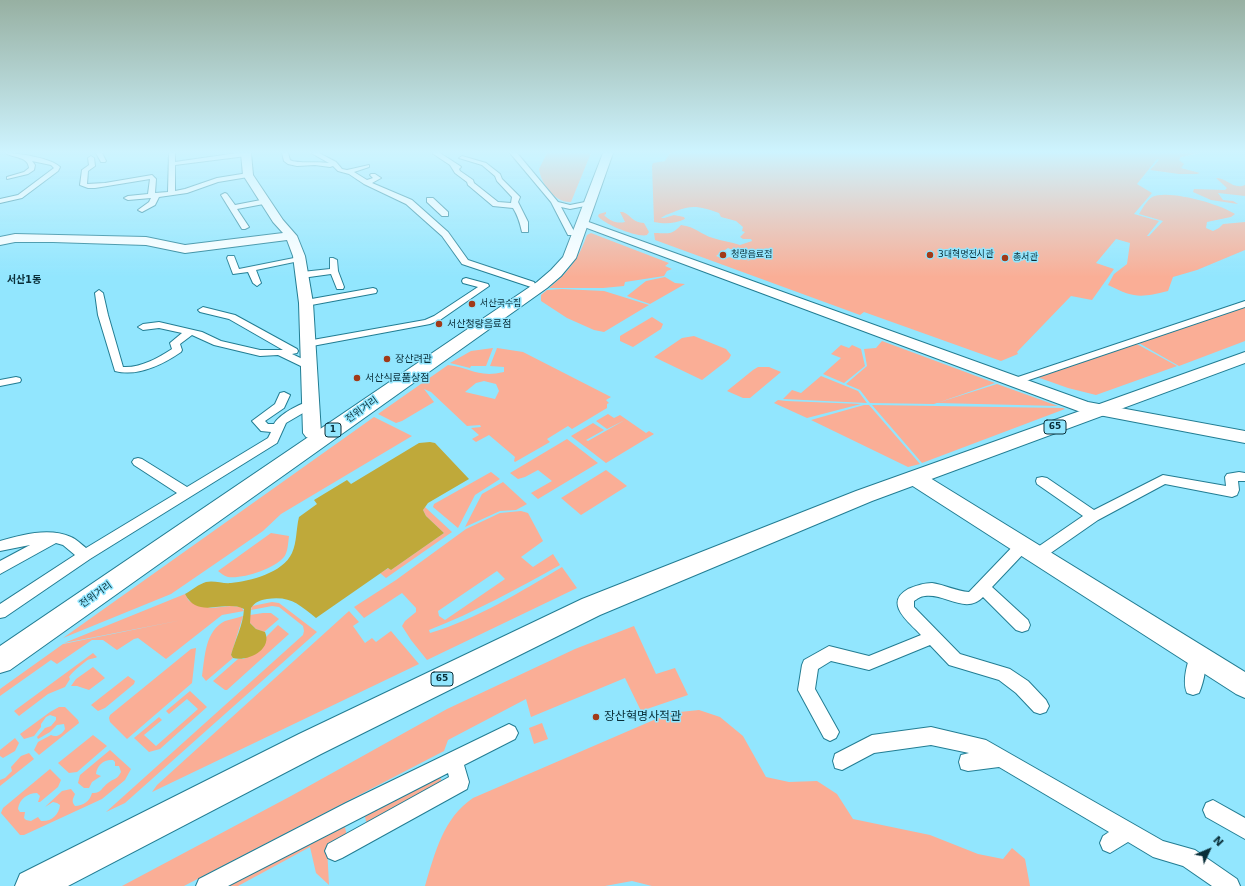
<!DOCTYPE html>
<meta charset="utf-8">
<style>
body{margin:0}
#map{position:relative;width:1245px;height:886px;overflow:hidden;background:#92e6fe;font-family:"DejaVu Sans",sans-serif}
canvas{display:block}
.north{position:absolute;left:1189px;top:830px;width:40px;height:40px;-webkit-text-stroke:3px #92e6fe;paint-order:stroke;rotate:46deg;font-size:11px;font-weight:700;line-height:16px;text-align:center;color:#092e38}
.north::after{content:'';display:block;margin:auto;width:14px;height:18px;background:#092e38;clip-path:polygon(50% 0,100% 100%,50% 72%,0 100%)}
</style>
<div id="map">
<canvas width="1245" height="886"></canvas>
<div class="north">N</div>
</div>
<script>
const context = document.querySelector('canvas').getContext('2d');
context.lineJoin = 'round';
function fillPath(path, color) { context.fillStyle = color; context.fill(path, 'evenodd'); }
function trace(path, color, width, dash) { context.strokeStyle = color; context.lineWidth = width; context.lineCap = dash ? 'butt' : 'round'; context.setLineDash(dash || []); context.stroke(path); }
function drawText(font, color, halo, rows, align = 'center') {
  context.font = font + ' "DejaVu Sans","Noto Sans KR",sans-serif'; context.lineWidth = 3; context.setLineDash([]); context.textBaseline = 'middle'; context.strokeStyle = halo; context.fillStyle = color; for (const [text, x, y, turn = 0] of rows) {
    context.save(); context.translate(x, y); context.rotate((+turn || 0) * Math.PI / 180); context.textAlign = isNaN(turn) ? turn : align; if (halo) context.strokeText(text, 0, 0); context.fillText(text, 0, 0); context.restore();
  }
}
fillPath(new Path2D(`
 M547,153H591L571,202C555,203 541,184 539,169Z
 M670,153H1200L1181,157L1179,160L1184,164L1181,168L1200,173L1197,174H1179L1150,170L1159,160L1157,159L1137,184L1152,193L1134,214L1159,221L1147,236H1149L1163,221L1139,214C1142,209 1147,200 1152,197C1168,189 1220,204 1235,214L1231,217L1207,222L1206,228L1213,231L1219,228L1223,224L1245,222V250L1197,270L1173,277L1168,291C1140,298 1134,298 1108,285L1114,274L1127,264L1130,243L1116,239L1096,263L1114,269L1092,300L1071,296L1017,352L1018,354L1001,361L864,312L860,315L655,240L654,233C669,233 671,236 681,225C696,227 700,234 713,238C722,241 731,242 740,245L752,241L751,239H743L740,237L745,232L742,231L743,227L736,221L721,217L719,213C702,207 693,204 676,211C670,214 666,214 661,218H664L674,215L684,217L685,219C674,224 665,224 654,222L652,166L653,163L665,161ZM728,248L739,253L743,258L751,261L742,259L739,260L729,257L725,259L716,256Z
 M1216,178C1227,178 1233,190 1245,185V196L1218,193L1223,200L1233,201L1238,204L1211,200L1193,192L1194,189L1225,190L1227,188Z
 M606,212V214L604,215C610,221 617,224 625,222L620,212H623C632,216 632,222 644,223L649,232L647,235C638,238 603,224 598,216L599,214Z
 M591,233L669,263L665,266L672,269L667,271L664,276L625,282L624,286L603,288H549C568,273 579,258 587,235Z
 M665,277L675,283L685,284L650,304L627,296L646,281Z
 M562,289L604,291L649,305L604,332L594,330L567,318L541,301V295L547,290Z
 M1245,307V341L1179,366L1137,342Z
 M652,317L663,324L661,329L633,347L620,341V336Z
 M694,336L726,349L731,355L729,359L702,380L654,357L682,338Z
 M882,341L995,383L934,404L870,403L860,390L846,384L867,366L864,349L876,348Z
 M1135,343L1177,366L1096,395L1068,388L1037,377Z
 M841,345L849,348L852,345L861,349L865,366L844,383L823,374L841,358L831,354Z
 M493,348L486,366H471L470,368L450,363L471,351Z
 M497,348L523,352L611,397L606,400L609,403L607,404V408L572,429L568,426L547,439L550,442L515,462L514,461L515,457L489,435L476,442L472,439L479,435L471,428L481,427L480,425L467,426L431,392L424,389L434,402L402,421L396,423L378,414L448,365C471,368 478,378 504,372V367L490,366ZM484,381L496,384L499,391L495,399L465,392L476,383Z
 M758,367H769L781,372L750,398H743L727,391L753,370Z
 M821,376L858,391L867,403L783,399L792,390L801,393Z
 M997,384L1058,406L937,403Z
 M778,400L786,401L861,404L807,418L774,403Z
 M864,405H869L920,464L908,467L811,420Z
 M872,405L1063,408L1065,409L922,463Z
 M608,414L614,418L620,415L646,433L649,431L654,434L606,463L571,436L593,423L604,430L586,440L588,441L625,420L607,429L596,421Z
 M374,417L412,436L281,514L263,531L171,594L63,638Z
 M567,439L598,463L538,499L531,493L552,481L538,470L525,477L518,479L510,473Z
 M606,470L627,486L581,515L561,498Z
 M491,472L500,479L475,495L458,528L433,507L434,504Z
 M503,482L527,504L516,510L500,511L465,527L482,494Z
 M425,507L452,532L386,578L380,573L389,568L391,570L444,533L426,516L423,510Z
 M521,511L528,513L543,541L521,557L533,567L553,554L560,565C517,589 475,612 429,630L430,633C477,619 520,592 562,567L577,588L427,660L411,640L402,626L405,621L416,612V608L402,593L364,618L354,607L396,580L466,529L500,513ZM497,571L505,579L445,620L439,616L438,611Z
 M271,533L289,536C288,543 288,552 284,557C274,569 243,579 228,577C224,576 221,573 218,571Z
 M185,594L189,601L211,608L231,606L241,607L244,611L222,615L166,659L138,638L134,639L117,650L103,640H92L57,664L51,660L0,696V689L63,644L182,620L64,643Z
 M272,602L279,603L317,632L125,803L106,812L303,635L304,631L303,626L279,607L272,606L251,610L252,606Z
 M349,611L359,622L353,626L365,643L372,638L376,642L391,631L419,664L152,792L157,785Z
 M263,613H271L279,619L264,632L256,629L250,623V615Z
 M243,616L231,655L233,658L206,681L202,676C205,656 205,631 225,621C231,619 238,618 243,616Z
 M278,625L289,634L227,690H225L213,681L238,659H244Z
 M634,626L656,674L675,668L688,695L641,711L625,678L531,717L526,699L448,740L444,751L184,886H122L291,796L447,709L575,649Z
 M196,648L192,683L127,739L110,722L109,718L110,715L191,649Z
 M93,653L97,657C94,659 89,658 85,662C80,666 73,671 69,677L70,679L65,687L48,694L19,716L14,711Z
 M93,667L105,678L89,690L77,686H71L76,679Z
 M128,676L135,681L134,684L105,708L98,711L91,705Z
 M190,691L207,707L160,749L149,752L134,738L159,717L162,720L144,735L156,746L198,709L187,699L169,714L166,711Z
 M59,707H65L78,720L79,723L39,755L34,750L38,742L51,735C57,738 62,734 65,729L64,724L57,725L50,732L38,739L37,737L45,728L51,726L56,720V717L50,715L46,717L41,724V727L34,736L24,739L20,734L50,712Z
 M699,710L720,717L743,736L766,777L789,782L817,781L837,794L853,819L930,835L978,854L1003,859L1012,848L1025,859L1030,886H652L632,881L605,886H425C435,853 443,818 473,798L670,713Z
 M542,723L548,739L534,744L529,728Z
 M93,735L107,746L77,772L69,773L58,763Z
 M15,738L19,743L15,751L3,758L0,756V750Z
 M110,750L131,769L125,780L102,799L24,835H20L1,813L3,808L50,769L61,780L58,787L40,802H38L40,796L37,793C28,793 19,799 18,809L20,812H25L24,818L26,820L31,821L38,817L41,821C51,822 59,815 60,805L57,803L53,802L45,807L62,791L71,789L75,794C73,799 71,801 75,806C83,806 90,801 92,793C101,794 102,787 108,783C114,778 117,780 121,772L119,766H115V762L113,760C104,759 97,765 96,774L101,776L92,782L89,788H84L78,783L80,775Z
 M29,753L34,759L0,786V780L5,778L12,771L11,767L21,756Z
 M439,774L444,787L367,826L364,812Z
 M344,822L347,837L327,847L329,885L316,873L310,847L238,886H222Z`), '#faae96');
fillPath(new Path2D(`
 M430,442L435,443L469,479L428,503L423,510L426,516L444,533L391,570L388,568L316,618C298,604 291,596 267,599C260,600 255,602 251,608L250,623L256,629L265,632C273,650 247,662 233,658L231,655C235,640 243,626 244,609C224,599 198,620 185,594C192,590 199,584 206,582C214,580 223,584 231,583C250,581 283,573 292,553C297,542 296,529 299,517L317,504L314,500L347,480L351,484L419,443Z`), '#bfa93a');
const street = new Path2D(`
 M5,153C18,153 51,158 60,167L58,171L22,198L0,203V199L18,195L54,168L51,165L32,161L35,165L34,170L28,174L7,179V177L24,172L29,168C28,156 13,158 5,153Z
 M96,153H102L106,161L105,162H101Z
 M169,153H175V162L237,153L249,154L246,156L175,165V191L185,189L217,178L248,173L251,175L248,177L218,182L187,193L159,197L155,205L142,212L138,210L149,202L151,198L128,200L124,198L128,196L148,194L150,179L95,188H88L80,185L82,170L89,165L88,158L91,156L94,158L95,166L88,171L87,184L105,183L152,175L156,179L155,193L168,192Z
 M282,153H288L290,160C297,164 318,161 329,163L311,153H319L336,162L342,169L347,170L369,165V167L354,172L367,180L373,178L370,175L371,174H375L381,178L372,183L412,200L448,232L468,260L534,282L535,284L531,287L462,264L442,236L406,204L364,184L349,174L338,171L333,166L330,167L315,165L297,166L288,164L284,161Z
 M432,153H440L460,166L461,167L459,169L460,171L473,180L474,183L498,202L511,203L512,197L497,181L495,176L482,165L459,158L462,156L486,163L500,174L502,179L520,197L518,202L528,222V232H522C520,223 518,216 513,208L493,206L468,185L467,182L455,173L450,165Z
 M510,153H517L558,202L570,205L585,202V206L570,209L561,207L575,233L574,235H568L551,202Z
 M225,193L227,194L235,205L266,199L270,201L269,203L237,209L249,227L245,229H242L221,195Z
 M427,198H433L448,212V216H442L427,202Z
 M228,256H234L239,269L299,257L303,259L299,261L256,270L261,283L257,286L253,283L248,272L233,274L227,258Z
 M330,258H333L337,260L338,271L344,287L343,289H337L331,274L302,278L298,275L302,272L330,269Z
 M466,278L488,284L489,286L440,320L430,324L307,347L302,344L307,341L425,320L434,316L478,287L463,283L462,281L463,279Z
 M373,288L376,289L377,291L376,293L306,306L301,303L306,300Z
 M99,290L103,293L108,315L123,367C141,368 158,358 172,349L170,343L182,333L159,328L143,330L138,327L143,324L159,322L202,332L221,341L260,350H283L229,319L200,312L198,310L203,307L235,315L297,349L298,351L297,353L292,354L313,364L314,366L309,369L305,368L278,355L260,356L214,345L192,335L180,344L182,350L181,352C162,365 138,377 115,371L98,315L95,293Z
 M1245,301V307L1017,384H1009L1008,382L1009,380Z
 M16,377L20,378L21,380L20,382L0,386V380Z
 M284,392L290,395L284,408L265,421L268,424H274C278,415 305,399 315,402L317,404L315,406L286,423L277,443L90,559L5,617L0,618V604L75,555L63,545L56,543L0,574V561L30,545L0,551V541C21,535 49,527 71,537C76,539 81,544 86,548L177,493L134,465L132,462L134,459L138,458L142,459L187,487L268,438L271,432L261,431L252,421L275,404L280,393Z
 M1239,472L1245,473V481H1238L1239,490L1237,495L1232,497L1165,484L1098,520L1042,559L1037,561L1032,559L1030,555L1032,551L1083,516L1037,484L1036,481L1037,478L1042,477L1047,478L1094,510L1163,475L1226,486L1225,477L1227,474Z
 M1022,541L1027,542L1029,546L1027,550L992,587L1028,620L1030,625L1028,630L1022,632L1016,630L983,597C966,615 945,593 925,596C921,596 917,599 914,601V607L960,654L1010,669L1028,681L1046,700L1049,706L1046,712L1040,714L1034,712L1016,693L999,680L949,665L930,645L869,670L831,661L818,669L815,689L839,732L836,738L830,741L824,738L798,690L802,665L804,660L829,646L869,656L921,635C909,622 883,603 908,589C915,586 924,583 932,583C945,585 956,591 969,592L1017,542Z
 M1198,650L1204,652C1208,662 1204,682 1199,693L1193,695L1187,693C1182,682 1187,662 1192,652Z
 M509,724L515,727L518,733L515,739L464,765L469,782L467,789L342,858L335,861L328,858L325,851L328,844L449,777L448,773L228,886H196L199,879L346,803Z
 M931,727L986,740L1163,841L1195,850L1237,879L1240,886H1212L1183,866L1153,857L1128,842L1110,853L1103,850L1100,843L1103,836L1109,832L999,767L968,771L961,769L959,762L961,755L969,753L931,745L874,753L842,770L835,768L833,761L835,754L872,735Z
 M1213,800L1245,818V839L1206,817L1203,810L1206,803Z`);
const secondary = new Path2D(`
 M241,153H251L253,175L283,220L297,236L305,256L313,303L321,433L318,437L312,439L306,437L303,433L299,303L293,256L287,240L185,253L146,245L53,242H15L0,245V237L15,234L146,237L185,245L283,233L273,222L243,175Z
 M583,220L1088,402L1245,431V443L1078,411L579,225L577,223L579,221Z
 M915,471L922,473L1245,672V698L1236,694L908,483L905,478L908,473Z`);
const primary = new Path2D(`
 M603,153H613L576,258L561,276L547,288L10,670L0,673V646L537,282L551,270L563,257Z
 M1245,352V363L872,501L600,615L321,754L68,886H15L20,874L299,734L582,599L856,491Z`);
trace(street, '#227d93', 2);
trace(secondary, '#227d93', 2);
trace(primary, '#227d93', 2);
fillPath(street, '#fff');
fillPath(secondary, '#fff');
fillPath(primary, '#fff');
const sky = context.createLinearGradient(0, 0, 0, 277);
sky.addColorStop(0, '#97b0a2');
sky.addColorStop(0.55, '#cef4ff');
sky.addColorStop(1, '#cef4ff00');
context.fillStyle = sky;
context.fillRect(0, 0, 1245, 277);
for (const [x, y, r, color] of [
 [723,255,4,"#a13a18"],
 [930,255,4,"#a13a18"],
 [1005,258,4,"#a13a18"],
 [472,304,4,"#a13a18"],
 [439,324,4,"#a13a18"],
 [387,359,4,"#a13a18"],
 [357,378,4,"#a13a18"],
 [596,717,4,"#a13a18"]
]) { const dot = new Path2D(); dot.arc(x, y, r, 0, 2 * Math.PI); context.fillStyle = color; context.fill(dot); trace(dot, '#92e6fe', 1.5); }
drawText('9px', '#092e38', '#92e6fe', [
 ["청량음료점",731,255],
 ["3대혁명전시관",938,255],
 ["총서관",1013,258],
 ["서산국수집",480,304]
], 'left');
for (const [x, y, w] of [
 [1055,427,22],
 [333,430,16],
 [442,679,22]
]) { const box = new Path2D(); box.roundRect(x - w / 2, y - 7, w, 14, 3); context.fillStyle = '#92e6fe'; context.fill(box); trace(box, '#092e38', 1); }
drawText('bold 9px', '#092e38', null, [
 ["65",1055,427],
 ["1",333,430],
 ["65",442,679]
]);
drawText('bold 10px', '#092e38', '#92e6fe', [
 ["서산1동",24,280]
]);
drawText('10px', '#092e38', '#92e6fe', [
 ["서산청량음료점",447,324],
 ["장산려관",395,359],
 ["서산식료품상점",365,378]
], 'left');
drawText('10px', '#092e38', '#92e6fe', [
 ["전위거리",362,410,-35],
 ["전위거리",96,595,-35]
]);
drawText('12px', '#092e38', '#92e6fe', [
 ["장산혁명사적관",604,717]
], 'left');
</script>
